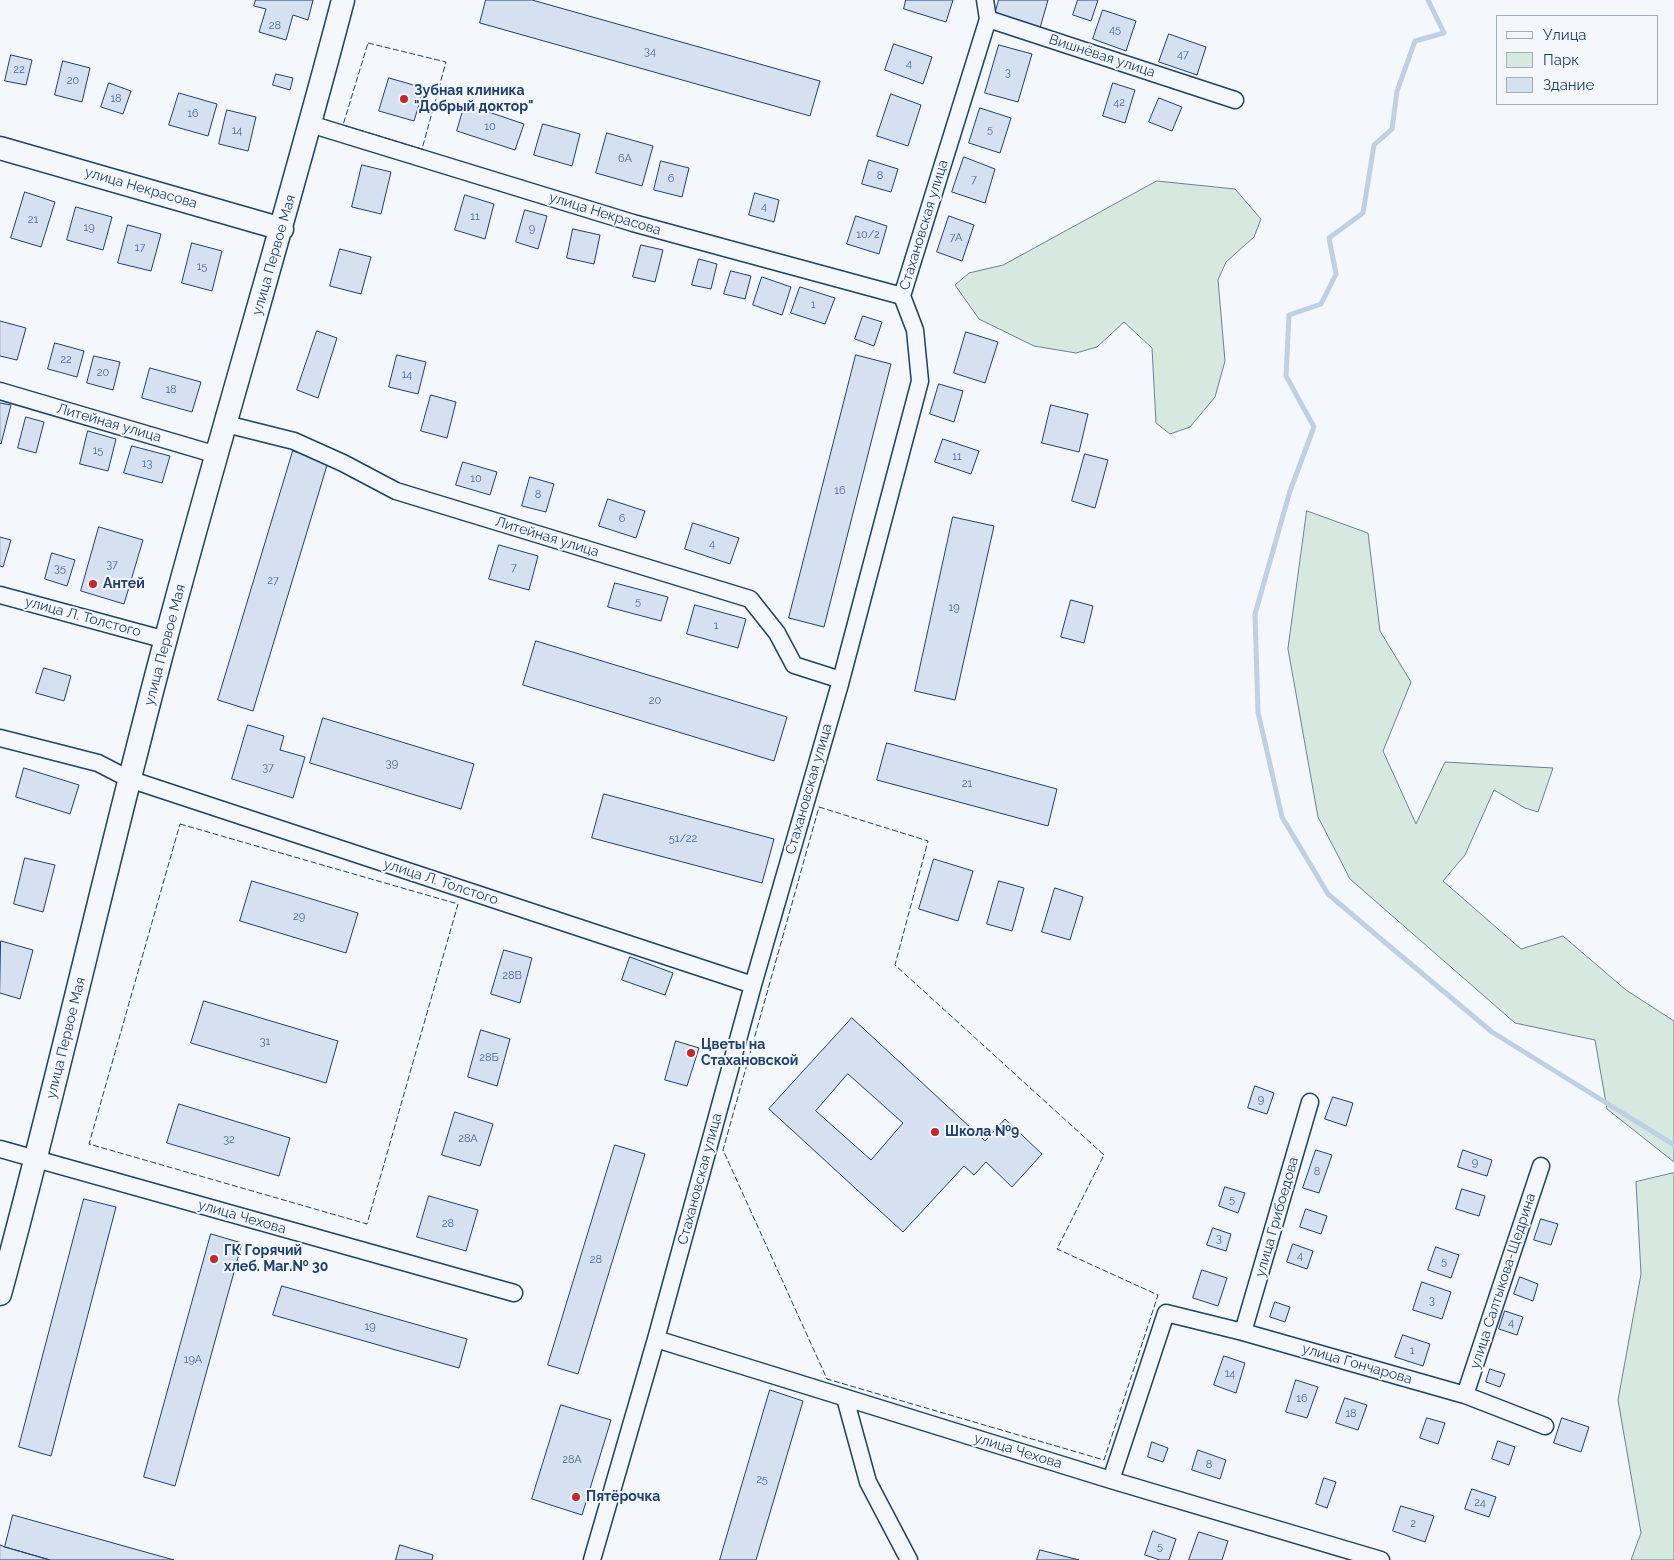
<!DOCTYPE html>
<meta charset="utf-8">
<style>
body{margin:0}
#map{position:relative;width:1674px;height:1560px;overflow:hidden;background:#f4f7fb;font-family:Raleway,sans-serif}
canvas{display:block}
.legend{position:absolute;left:1496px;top:15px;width:162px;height:90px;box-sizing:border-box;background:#f4f7fb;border:1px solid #9eadc5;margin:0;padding:6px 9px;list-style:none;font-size:15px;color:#1d3f73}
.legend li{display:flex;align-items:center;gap:10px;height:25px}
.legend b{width:25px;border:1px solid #9eadc5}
</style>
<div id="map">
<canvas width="1674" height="1560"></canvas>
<ul class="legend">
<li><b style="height:6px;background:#f4f7fb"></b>Улица</li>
<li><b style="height:14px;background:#d7e8df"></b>Парк</li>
<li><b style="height:14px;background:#d5e0f0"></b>Здание</li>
</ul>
</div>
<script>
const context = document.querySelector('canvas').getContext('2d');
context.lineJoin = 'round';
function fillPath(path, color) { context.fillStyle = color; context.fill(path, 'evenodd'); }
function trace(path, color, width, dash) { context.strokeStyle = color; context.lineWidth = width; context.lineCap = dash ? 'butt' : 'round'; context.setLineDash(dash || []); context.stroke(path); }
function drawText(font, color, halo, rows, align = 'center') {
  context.font = font + ' Raleway,sans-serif'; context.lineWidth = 4; context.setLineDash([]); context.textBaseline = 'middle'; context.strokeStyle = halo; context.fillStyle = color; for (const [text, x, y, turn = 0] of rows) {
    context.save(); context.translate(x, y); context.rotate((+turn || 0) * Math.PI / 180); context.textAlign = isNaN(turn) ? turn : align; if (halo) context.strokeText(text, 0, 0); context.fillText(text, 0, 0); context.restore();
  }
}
const green = new Path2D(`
 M1157,181L1235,189L1261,219L1254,237L1226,262L1218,280L1225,361L1215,397L1190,427L1170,434L1156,423L1152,348L1124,322L1097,347L1076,353L1034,346L979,319L955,285L969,273L1003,265Z
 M1307,511L1368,533L1380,631L1411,682L1383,751L1416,824L1445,762L1553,768L1538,812L1525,808L1494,790L1465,855L1443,881L1521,949L1563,936L1626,990L1674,1021V1162L1607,1109L1595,1040L1515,1023L1350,879L1318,817L1288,649Z
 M1674,1173V1560H1631L1641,1533L1618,1400L1641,1274L1636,1182Z`);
fillPath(green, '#d7e8df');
trace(green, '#687fa3', 1);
trace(new Path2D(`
 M1428,0L1444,33L1415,41L1397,91L1392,129L1374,145L1363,213L1329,238L1336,274L1321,304L1289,315L1286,376L1314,427L1290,491L1255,614L1258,712L1282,817L1328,894L1381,939L1492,1032L1674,1145`), '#bed0e5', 5);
const building = new Path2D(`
 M256,0H313L308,20L293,15L286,40L259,32L266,9L254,6Z
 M486,0H532L820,81L810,116L480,23Z
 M906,0H953L946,22L904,9Z
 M999,0H1048L1040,28L995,14Z
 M1078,0H1098L1091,21L1073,15Z
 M1103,10L1136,21L1126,51L1093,39Z
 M1169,34L1206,47L1197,75L1159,62Z
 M894,44L932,57L923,84L885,70Z
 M999,45L1032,54L1018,102L985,93Z
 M11,55L32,60L26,85L5,81Z
 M63,61L90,68L82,102L55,95Z
 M276,74L293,78L290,90L273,85Z
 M389,78L424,88L414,121L379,111Z
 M109,83L131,91L123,114L101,107Z
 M1113,83L1135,90L1125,123L1103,116Z
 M179,93L217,104L208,136L169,125Z
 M891,94L921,105L908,146L877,136Z
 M1159,98L1182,107L1172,131L1149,122Z
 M465,104L524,124L515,150L457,131Z
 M980,108L1011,118L1000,153L969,143Z
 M227,110L256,117L248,151L219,144Z
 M543,124L580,134L572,166L534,155Z
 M607,133L653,146L642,186L596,173Z
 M964,157L995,169L985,203L952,192Z
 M869,160L898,169L891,192L862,184Z
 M661,161L689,168L682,197L654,190Z
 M362,165L391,172L381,214L352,207Z
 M25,192L55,202L41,247L11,238Z
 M755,193L779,200L774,222L749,215Z
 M465,195L494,204L485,239L455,230Z
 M76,207L112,217L103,250L67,240Z
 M525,210L547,216L538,249L516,242Z
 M856,216L887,226L879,254L847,244Z
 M949,216L974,225L962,261L937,252Z
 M128,225L161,234L151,271L118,263Z
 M573,229L600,235L594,264L567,258Z
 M192,243L222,251L212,291L182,283Z
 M641,245L663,250L655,282L633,277Z
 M340,249L371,257L361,294L330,286Z
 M699,259L717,264L711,289L692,285Z
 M731,271L751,276L745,299L724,294Z
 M762,277L791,287L782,315L753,305Z
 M800,287L835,298L825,324L791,313Z
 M863,316L882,322L874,346L855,339Z
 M0,321L26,328L17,360L0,356Z
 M317,331L337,338L318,398L297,390Z
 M966,332L998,342L985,383L954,373Z
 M55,343L84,351L77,377L48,369Z
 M397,355L426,362L418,394L389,387Z
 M856,355L891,364L824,627L789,618Z
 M94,356L120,362L113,390L87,383Z
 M150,368L201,382L192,412L142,398Z
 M939,384L963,391L954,422L930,414Z
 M431,395L456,402L447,438L421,431Z
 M0,403L11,405L1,444L0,443Z
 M1051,405L1088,414L1079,452L1042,443Z
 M26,417L44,422L36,453L18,448Z
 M88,431L116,439L108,471L80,464Z
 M943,439L979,451L971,474L935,462Z
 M132,446L170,456L162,483L124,473Z
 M293,451L328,462L253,711L218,700Z
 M1085,454L1108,460L1095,508L1072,501Z
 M463,462L497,472L490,495L456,485Z
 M530,477L554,484L546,512L522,506Z
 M608,499L645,511L636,538L599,526Z
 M953,517L994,526L955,700L915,691Z
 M693,523L739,538L730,564L685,549Z
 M99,527L143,540L124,604L81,591Z
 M0,537L11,540L3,567L0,566Z
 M499,545L538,556L529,590L489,579Z
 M52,553L75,560L67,586L45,579Z
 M615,583L668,597L661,621L608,607Z
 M1071,600L1093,606L1084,643L1061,637Z
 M695,605L746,619L738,648L687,634Z
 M536,641L787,717L774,761L523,685Z
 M44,668L71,676L64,701L36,693Z
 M323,718L474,764L461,809L310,763Z
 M248,725L284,736L280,750L305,757L293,798L232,779Z
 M887,743L1057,789L1048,826L877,780Z
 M24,768L79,785L70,814L16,797Z
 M604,794L774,839L762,883L592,838Z
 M25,858L55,865L43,912L14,904Z
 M934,859L973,871L958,921L919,909Z
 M252,881L358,913L346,953L240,921Z
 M999,881L1024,888L1012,931L987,924Z
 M1055,888L1083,897L1070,940L1042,932Z
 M1,941L33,950L20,999L0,993Z
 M504,950L532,958L520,1003L491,994Z
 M630,957L673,973L665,995L622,980Z
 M204,1001L338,1041L326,1083L191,1043Z
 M852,1018L985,1141L1005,1119L1042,1154L1012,1187L986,1162L974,1175L964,1166L903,1232L769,1109ZM848,1074L903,1123L871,1160L816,1111Z
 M481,1030L510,1039L497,1086L468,1077Z
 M676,1041L699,1048L687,1086L665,1080Z
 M1255,1086L1274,1093L1267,1114L1248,1108Z
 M1333,1097L1353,1103L1346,1126L1325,1119Z
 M179,1104L290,1138L279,1176L167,1143Z
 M455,1112L493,1124L480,1166L442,1155Z
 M615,1145L645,1154L578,1374L548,1365Z
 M1316,1150L1332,1155L1319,1193L1303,1188Z
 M1463,1150L1492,1160L1487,1176L1458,1167Z
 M1225,1187L1245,1193L1238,1213L1219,1206Z
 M1462,1189L1485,1196L1479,1216L1456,1209Z
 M429,1196L478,1210L466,1251L417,1237Z
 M84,1199L116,1207L51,1456L19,1447Z
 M1306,1209L1327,1216L1321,1234L1300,1227Z
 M1541,1219L1558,1224L1551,1245L1534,1240Z
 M1213,1228L1231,1234L1226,1251L1207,1245Z
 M211,1234L242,1243L175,1486L144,1477Z
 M1293,1244L1313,1251L1307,1269L1287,1262Z
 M1436,1247L1459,1255L1451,1278L1428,1270Z
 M1202,1270L1227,1278L1218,1306L1193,1298Z
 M1520,1277L1538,1284L1533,1301L1514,1294Z
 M1422,1282L1451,1292L1442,1319L1413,1310Z
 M282,1286L467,1339L459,1368L273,1315Z
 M1275,1302L1290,1307L1285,1322L1270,1317Z
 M1505,1311L1523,1317L1517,1335L1499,1329Z
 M1403,1335L1430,1344L1423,1366L1395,1357Z
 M1224,1356L1245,1363L1236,1393L1214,1385Z
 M1490,1369L1505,1374L1500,1387L1486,1382Z
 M1296,1380L1318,1387L1307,1418L1286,1412Z
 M770,1390L803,1401L756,1560H720Z
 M1345,1398L1367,1405L1358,1430L1336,1423Z
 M561,1405L611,1420L582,1515L532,1499Z
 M1427,1418L1445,1423L1438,1444L1420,1438Z
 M1562,1418L1589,1427L1581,1452L1554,1443Z
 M1498,1441L1515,1447L1509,1465L1492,1459Z
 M1152,1442L1168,1448L1163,1462L1148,1457Z
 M1198,1450L1226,1460L1220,1479L1192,1470Z
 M1324,1478L1336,1482L1327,1508L1316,1504Z
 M1472,1489L1496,1497L1489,1517L1465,1509Z
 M1401,1506L1434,1516L1425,1542L1393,1531Z
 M13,1515L174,1560H50L5,1547Z
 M1153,1531L1176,1539L1169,1560H1160L1145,1555Z
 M1199,1532L1228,1541L1222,1560H1189Z
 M0,1545L5,1547L50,1560H0Z
 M400,1545L433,1555L432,1560H396Z
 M1040,1550L1079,1560H1037Z`);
fillPath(building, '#d5e0f0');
trace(building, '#1d3f73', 1);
const street = new Path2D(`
 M985,0L988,19L1235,100
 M310,124L633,223L902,296
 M0,391L217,455
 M226,424L294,441L343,463L396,491L750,599L777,633L794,665L841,680
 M0,595L166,640
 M0,738L98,763L129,779L753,985
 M0,1149L514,1293
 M1243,1332L1310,1102
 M656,1339L1111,1480L1381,1560
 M1465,1395L1541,1166
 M845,1398L868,1482L909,1560
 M1111,1480L1166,1313L1243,1332L1465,1395L1545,1426
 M592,1560L656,1339L753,985L840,684L920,381L915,330L902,296L988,19`);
const secondary = new Path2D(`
 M0,148L282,229
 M0,1294C59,1078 107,859 165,642C222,427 287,215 343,0`);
trace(street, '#1d3f73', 19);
trace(secondary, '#1d3f73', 25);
trace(street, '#f4f7fb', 16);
trace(secondary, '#f4f7fb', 22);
trace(new Path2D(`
 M368,43L446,62L422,149L343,125Z
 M819,807L928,841L895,965L1104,1155L1057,1249L1158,1295L1104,1460L827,1379L723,1150Z
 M180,824L458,904L367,1224L89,1144Z`), '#1d3f73', 1, [6, 2.5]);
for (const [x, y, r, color] of [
 [404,99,5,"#c62828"],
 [93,584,5,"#c62828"],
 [691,1053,5,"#c62828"],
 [935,1132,5,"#c62828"],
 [214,1259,5,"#c62828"],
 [576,1497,5,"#c62828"]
]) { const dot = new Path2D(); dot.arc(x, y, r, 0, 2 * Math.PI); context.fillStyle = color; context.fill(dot); trace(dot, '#f4f7fb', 2); }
drawText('11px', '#4b6792', null, [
 ["28",275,26],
 ["45",1115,30],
 ["34",650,52],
 ["47",1183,55],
 ["4",909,64],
 ["22",19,70],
 ["3",1008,73],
 ["20",73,81],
 ["18",116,99],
 ["42",1119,103],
 ["16",193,114],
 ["10",490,127],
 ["5",990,130],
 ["14",237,131],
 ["6А",625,159],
 ["8",880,176],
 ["6",671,179],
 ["7",974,180],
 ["4",764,207],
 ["11",475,217],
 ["21",33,220],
 ["19",89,228],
 ["9",532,229],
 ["10/2",868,235],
 ["7А",956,238],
 ["17",140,248],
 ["15",202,267],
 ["1",813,305],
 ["22",66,360],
 ["20",103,373],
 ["14",407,375],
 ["18",171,390],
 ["15",98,451],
 ["11",957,457],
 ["13",147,464],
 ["10",476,479],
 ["16",840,491],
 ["8",538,495],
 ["6",622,519],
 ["4",712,544],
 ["37",112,565],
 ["7",514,568],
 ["35",60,569],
 ["27",273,581],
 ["5",638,602],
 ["19",954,608],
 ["1",716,626],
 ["20",655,701],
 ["39",392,764],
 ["37",268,768],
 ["21",967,784],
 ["51/22",683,839],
 ["29",299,917],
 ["28В",512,976],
 ["31",265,1042],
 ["28Б",489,1058],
 ["9",1261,1100],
 ["28А",468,1139],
 ["32",229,1140],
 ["9",1475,1163],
 ["8",1317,1172],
 ["5",1232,1200],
 ["28",448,1224],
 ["3",1219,1239],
 ["4",1300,1256],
 ["28",596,1260],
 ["5",1444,1262],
 ["3",1432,1301],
 ["4",1511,1323],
 ["19",370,1327],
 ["1",1412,1351],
 ["19А",193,1360],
 ["14",1230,1374],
 ["16",1302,1399],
 ["18",1351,1414],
 ["28А",572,1460],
 ["8",1209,1465],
 ["25",762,1480],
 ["24",1480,1503],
 ["2",1413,1524],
 ["5",1160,1547]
]);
drawText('14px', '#1d3f73', '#f4f7fb', [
 ["Вишнёвая улица",1102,56,18],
 ["улица Некрасова",141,188,16],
 ["улица Некрасова",605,214,17],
 ["Стахановская улица",924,225,-73],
 ["улица Первое Мая",274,255,-74],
 ["Литейная улица",109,423,16],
 ["Литейная улица",547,537,17],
 ["улица Л. Толстого",83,617,15],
 ["улица Первое Мая",165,645,-75],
 ["Стахановская улица",809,789,-74],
 ["улица Л. Толстого",441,882,18],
 ["улица Первое Мая",66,1038,-76],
 ["Стахановская улица",700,1179,-75],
 ["улица Чехова",242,1217,16],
 ["улица Грибоедова",1277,1217,-74],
 ["улица Салтыкова-Щедрина",1503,1281,-72],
 ["улица Гончарова",1357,1364,16],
 ["улица Чехова",1018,1451,17]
]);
drawText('bold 14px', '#1d3f73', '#f4f7fb', [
 ["Зубная клиника",414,91],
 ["\"Добрый доктор\"",414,107],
 ["Антей",103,584],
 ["Цветы на",701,1045],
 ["Стахановской",701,1061],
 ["Школа №9",945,1132],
 ["ГК Горячий",224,1251],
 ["хлеб. Маг.№ 30",224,1267],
 ["Пятёрочка",586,1497]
], 'left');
</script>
